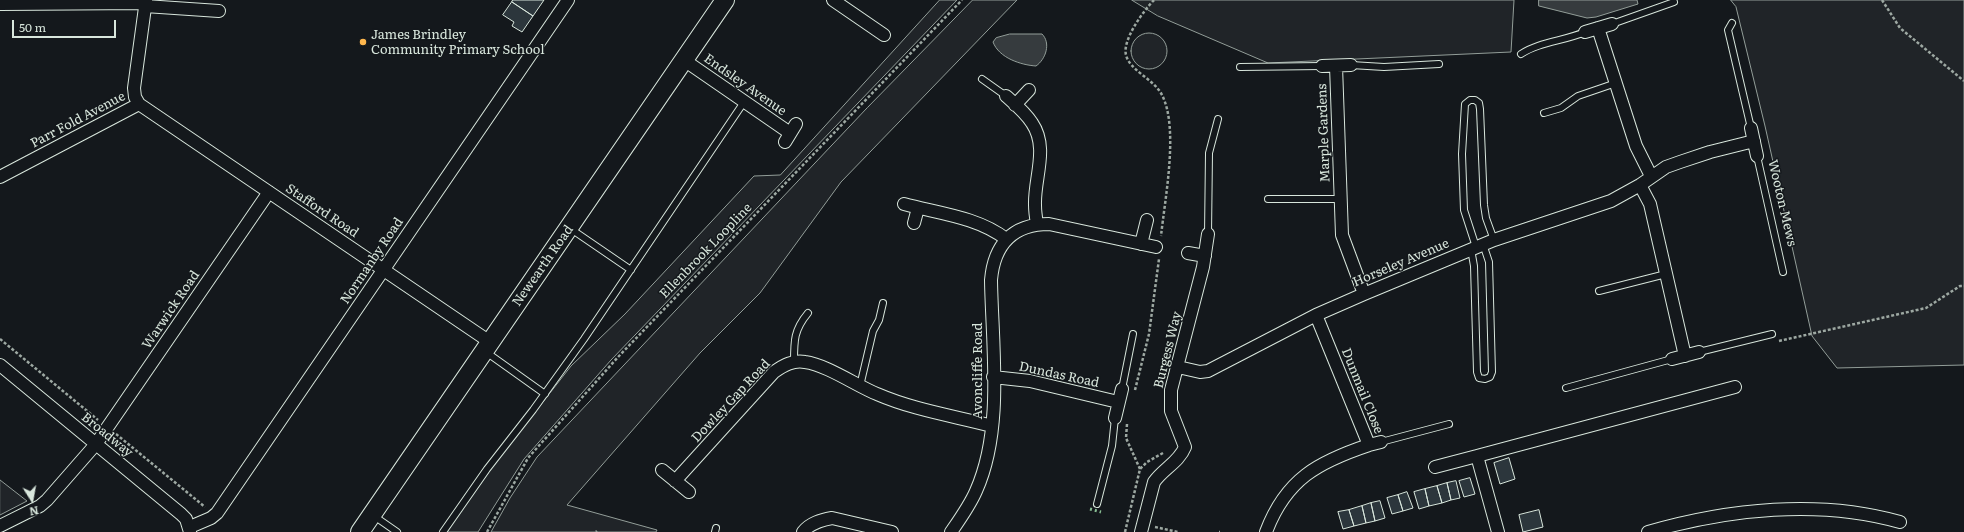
<!DOCTYPE html>
<style>
body{margin:0}
#map{position:relative;width:1964px;height:532px;overflow:hidden;background:#14181c;font-family:Literata,serif}
canvas{display:block}
.north{position:absolute;left:12px;top:480px;width:40px;height:40px;-webkit-text-stroke:3px #14181c;paint-order:stroke;rotate:169deg;font-size:11px;font-weight:700;line-height:16px;text-align:center;color:#d8e6dc}
.north::after{content:'';display:block;margin:auto;width:14px;height:18px;background:#d8e6dc;clip-path:polygon(50% 0,100% 100%,50% 72%,0 100%)}
.scale{position:absolute;left:12px;top:20px;width:104px;height:18px;box-sizing:border-box;border:2px solid #d8e6dc;border-top:0;padding-left:5px;font-size:12px;line-height:14px;white-space:nowrap;color:#d8e6dc;-webkit-text-stroke:3px #14181c;paint-order:stroke}
</style>
<div id="map">
<canvas width="1964" height="532"></canvas>
<div class="north">N</div>
<div class="scale">50 m</div>
</div>
<script>
const context = document.querySelector('canvas').getContext('2d');
context.lineJoin = 'round';
function fillPath(path, color) { context.fillStyle = color; context.fill(path, 'evenodd'); }
function trace(path, color, width, dash) { context.strokeStyle = color; context.lineWidth = width; context.lineCap = dash ? 'butt' : 'round'; context.setLineDash(dash || []); context.stroke(path); }
function drawText(font, color, halo, rows, align = 'center') {
  context.font = font + ' Literata,serif'; context.lineWidth = 3; context.setLineDash([]); context.textBaseline = 'middle'; context.strokeStyle = halo; context.fillStyle = color; for (const [text, x, y, turn = 0] of rows) {
    context.save(); context.translate(x, y); context.rotate((+turn || 0) * Math.PI / 180); context.textAlign = isNaN(turn) ? turn : align; if (halo) context.strokeText(text, 0, 0); context.fillText(text, 0, 0); context.restore();
  }
}
const green = new Path2D(`
 M940,0H957L611,360L524,459L478,532H446L496,462L571,366L625,314L754,176L780,175Z
 M973,0H1017L841,182L760,293L700,353L567,505L657,530L656,532H491L510,498L537,457L867,108Z
 M1132,0H1514L1511,52L1268,63L1158,16Z
 M1731,0H1964V365L1837,368L1812,336L1765,126L1736,7Z
 M1131 51a18 18 0 1 1 36 0a18 18 0 1 1-36 0Z
 M0,480L27,501L0,515Z`);
fillPath(green, '#202428');
trace(green, '#939e99', 1);
const water = new Path2D(`
 M1539,0H1637L1638,4L1596,17L1587,18L1539,6Z
 M1010,34H1042C1051,43 1046,59 1036,66C1021,65 999,58 993,42L996,38Z`);
fillPath(water, '#363b3e');
trace(water, '#939e99', 1);
const building = new Path2D(`
 M513,0H544L533,16L512,2Z
 M512,2L533,16L522,32L512,26L514,22L503,15Z
 M1509,458L1515,479L1500,484L1494,463Z
 M1470,478L1475,494L1464,497L1459,481Z
 M1456,481L1460,498L1451,500L1447,483Z
 M1447,483L1451,500L1442,503L1437,486Z
 M1437,486L1442,503L1429,506L1425,489Z
 M1425,489L1429,506L1419,509L1414,492Z
 M1407,492L1413,508L1403,511L1398,495Z
 M1398,495L1403,511L1392,514L1387,498Z
 M1380,501L1385,518L1375,521L1371,503Z
 M1371,503L1375,521L1366,523L1362,506Z
 M1362,506L1366,523L1354,526L1349,510Z
 M1349,510L1354,526L1343,529L1338,512Z
 M1539,510L1543,527L1523,532L1519,515Z`);
fillPath(building, '#2c363c');
trace(building, '#d8e6dc', 1);
const lane = new Path2D(`
 M1732,23L1728,30L1751,128
 M1612,24L1674,2
 M1521,54C1539,42 1564,41 1585,32
 M1351,65L1384,67L1439,64
 M1240,67L1322,66
 M982,79L1006,96
 M1544,113L1561,108L1578,96L1616,83
 M1757,156L1783,272
 M1268,199H1339
 M571,229L631,270
 M1208,234L1209,153L1218,119
 M1476,247L1464,210L1462,154L1465,104L1470,100H1475L1479,103L1480,109L1484,205L1486,218L1494,240
 M1471,249L1474,266L1477,372L1479,378L1485,379L1490,377L1492,372L1489,262L1483,244
 M1599,291L1666,274
 M486,352L545,394
 M1699,352L1772,334
 M794,362C794,340 794,330 808,313
 M860,386L873,331L879,320L883,303
 M1566,388L1672,359
 M1122,389L1133,334
 M1381,442L1449,424
 M1097,504L1112,446L1115,418
 M374,516L397,532
 M443,532L487,469L533,410L584,339L744,102
 M715,532L716,528`);
const street = new Path2D(`
 M833,0L884,35
 M0,4L145,3
 M145,6L219,11
 M1598,28L1636,146L1651,176
 M1585,32L1612,24
 M684,60L790,133
 M1322,66L1351,65
 M1336,66L1342,235L1364,294
 M1006,96C1015,104 1025,112 1032,123C1049,148 1034,178 1035,205C1035,211 1036,218 1037,224
 M139,104L490,342
 M1015,105L1029,90
 M1751,128L1757,156
 M785,142L796,124
 M0,177L139,104L135,97L134,88L146,0
 M1640,185L1650,204L1685,356
 M904,204C937,213 978,217 1006,239
 M914,223L918,208
 M1141,244L1147,220
 M1188,253L1205,256
 M1316,315L1369,445L1381,442
 M1672,359L1699,352
 M0,365L181,514L186,519L190,532
 M1178,367L1200,372L1208,371L1316,315L1364,294L1494,240L1611,201L1640,185L1666,167L1680,162L1710,152L1754,141
 M993,377L1030,381L1118,402
 M1115,418L1122,389
 M1477,456L1735,387
 M1435,467L1477,456L1498,532
 M662,470L689,492
 M675,481L774,372C784,365 793,360 805,362C827,365 857,386 877,394C914,410 954,416 992,426
 M0,526L40,506L47,500L96,444L269,192
 M190,527L211,518L217,513L568,0
 M803,532C810,523 821,520 832,518L892,532
 M951,532C960,519 970,505 976,491C1004,429 992,346 991,280C994,245 1012,224 1049,224L1156,247
 M1141,532L1154,482C1163,469 1179,462 1185,447L1171,411V390L1203,267L1208,234
 M1266,532C1286,479 1318,462 1369,445
 M1648,532C1728,509 1819,499 1900,522`);
const secondary = new Path2D(`
 M360,532L725,0`);
trace(lane, '#d8e6dc', 8);
trace(street, '#d8e6dc', 14);
trace(secondary, '#d8e6dc', 20);
trace(new Path2D(`
 M1154,0C1144,10 1122,40 1126,55C1130,71 1154,79 1162,95C1179,128 1165,198 1161,236
 M1882,0L1900,28L1964,81
 M0,339L98,420
 M1779,341L1926,308L1960,286H1964
 M1135,390L1149,334L1159,259
 M1127,424L1126,438L1140,469
 M116,434L205,507
 M1155,527L1178,532
 M487,532L528,458L619,356L962,0
 M596,532L597,531
 M1125,532L1140,469L1147,462L1163,453
 M1219,532H1220`), '#9da8a2', 2.5, [3, 2]);
trace(lane, '#14181c', 6);
trace(street, '#14181c', 12);
trace(secondary, '#14181c', 18);
trace(new Path2D(`
 M1090,509L1101,512`), '#8ac095', 3, [2, 3]);
for (const [x, y, r, color] of [
 [363,42,4,"#ffb74d"]
]) { const dot = new Path2D(); dot.arc(x, y, r, 0, 2 * Math.PI); context.fillStyle = color; context.fill(dot); trace(dot, '#14181c', 1.5); }
drawText('13px', '#d8e6dc', '#14181c', [
 ["James Brindley",371,35],
 ["Community Primary School",371,50]
], 'left');
drawText('13px', '#d8e6dc', '#14181c', [
 ["Endsley Avenue",745,85,35],
 ["Parr Fold Avenue",78,120,-28],
 ["Marple Gardens",1324,133,-92],
 ["Wooton Mews",1782,203,77],
 ["Stafford Road",322,211,34],
 ["Ellenbrook Loopline",706,251,-46],
 ["Normanby Road",372,261,-56],
 ["Horseley Avenue",1401,263,-23],
 ["Newearth Road",543,266,-55],
 ["Warwick Road",171,310,-56],
 ["Burgess Way",1168,350,-76],
 ["Avoncliffe Road",978,371,-90],
 ["Dundas Road",1059,375,12],
 ["Dunmail Close",1362,391,68],
 ["Dowley Gap Road",731,401,-47],
 ["Broadway",107,435,39]
]);
</script>
